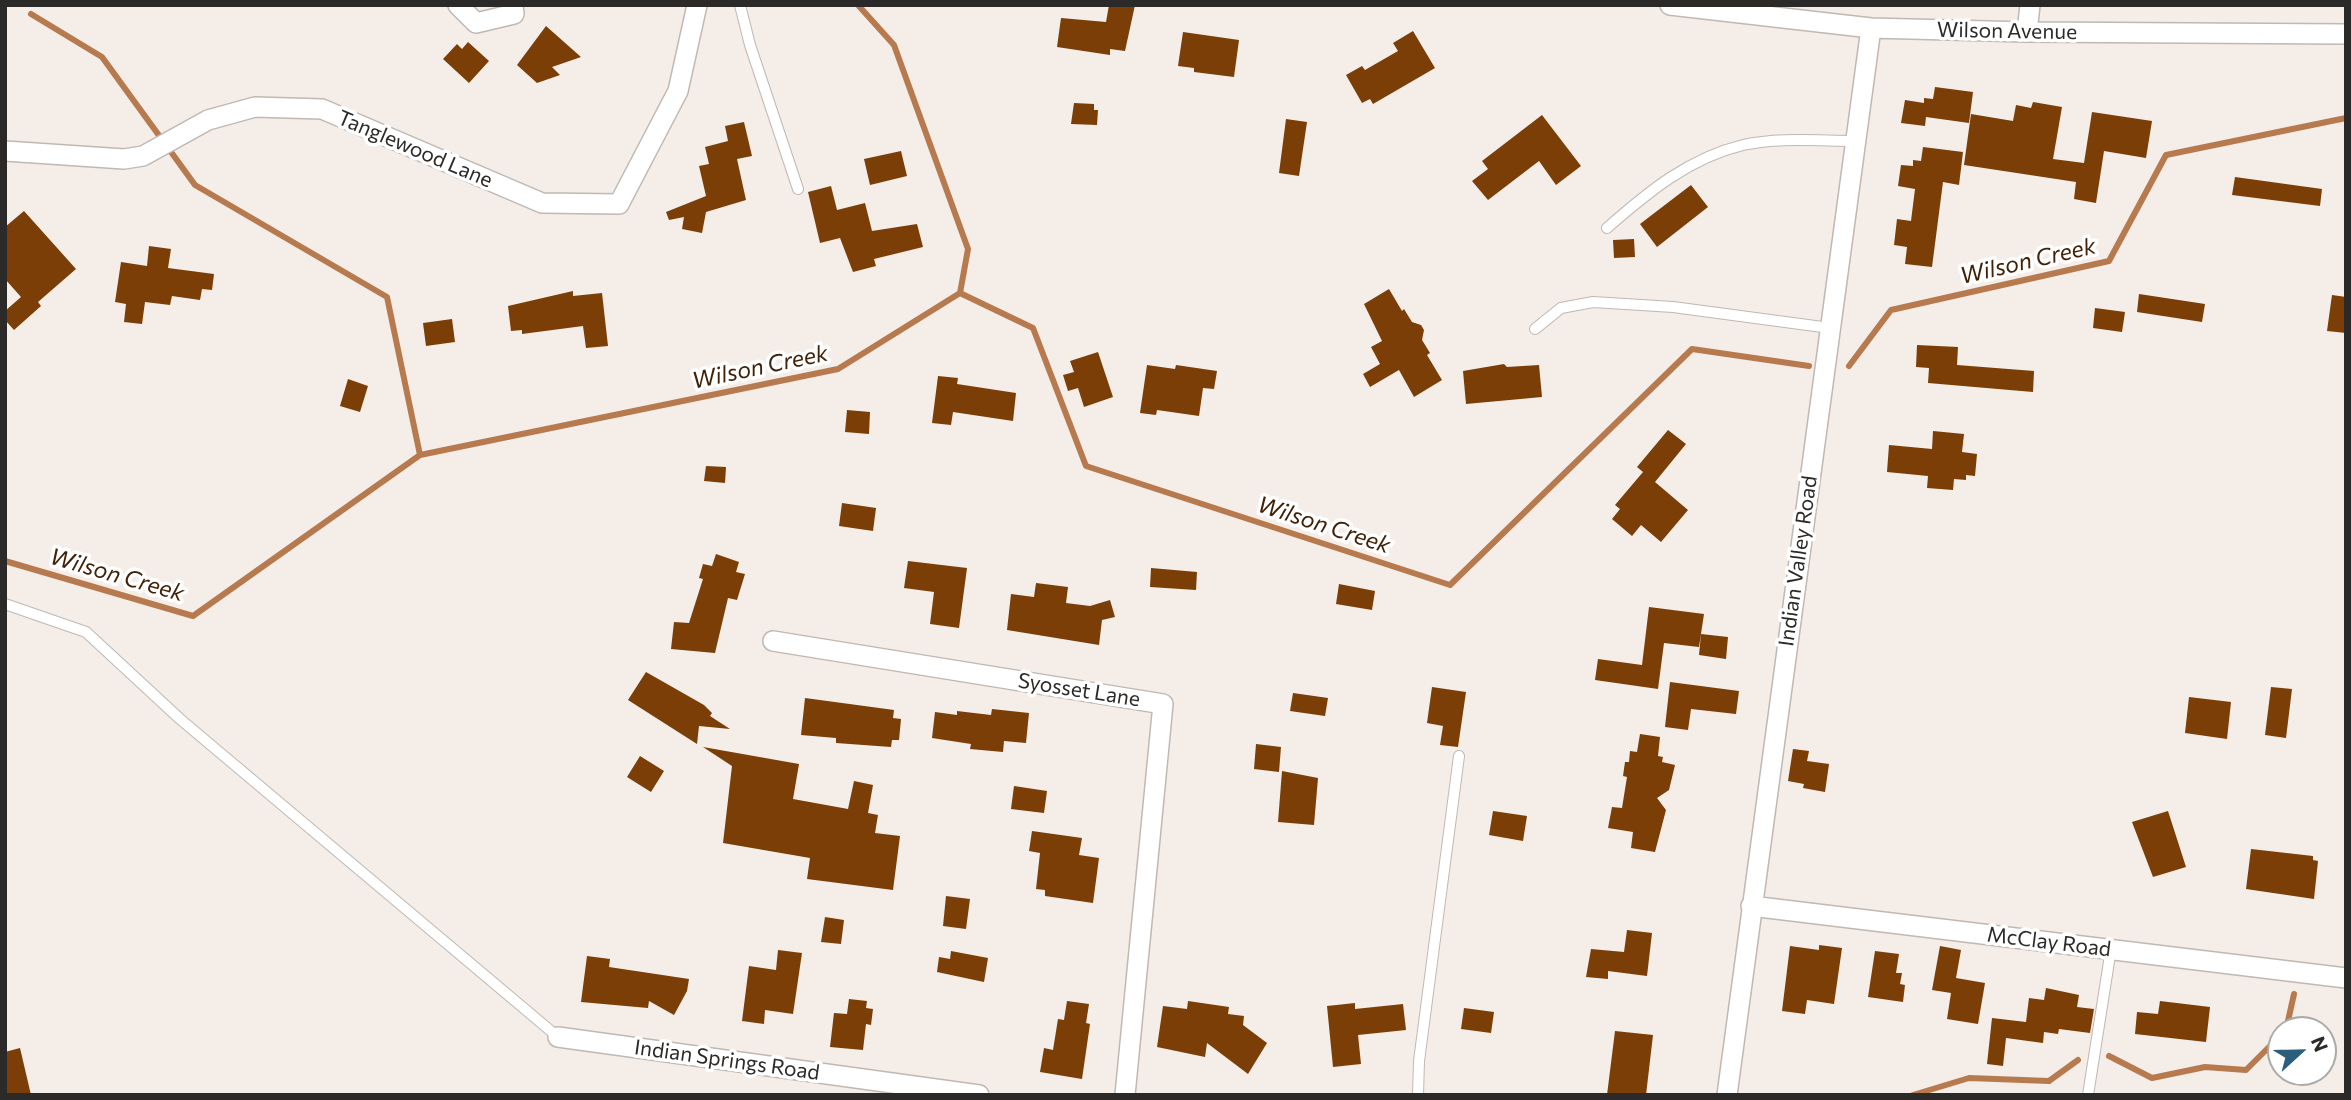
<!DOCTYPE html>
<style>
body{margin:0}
#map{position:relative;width:2351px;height:1100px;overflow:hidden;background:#f4ede8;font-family:Commissioner,sans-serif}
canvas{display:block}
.frame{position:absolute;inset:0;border:7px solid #2c2a28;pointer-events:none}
.north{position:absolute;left:2267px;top:1016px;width:70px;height:70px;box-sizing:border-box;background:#fff;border:2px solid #abaaa9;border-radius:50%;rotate:68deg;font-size:19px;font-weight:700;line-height:28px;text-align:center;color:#2c2a28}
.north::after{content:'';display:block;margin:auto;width:24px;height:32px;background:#2a5e7a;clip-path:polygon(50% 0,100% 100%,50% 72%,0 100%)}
</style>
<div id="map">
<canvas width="2351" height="1100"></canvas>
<div class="frame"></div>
<div class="north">N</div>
</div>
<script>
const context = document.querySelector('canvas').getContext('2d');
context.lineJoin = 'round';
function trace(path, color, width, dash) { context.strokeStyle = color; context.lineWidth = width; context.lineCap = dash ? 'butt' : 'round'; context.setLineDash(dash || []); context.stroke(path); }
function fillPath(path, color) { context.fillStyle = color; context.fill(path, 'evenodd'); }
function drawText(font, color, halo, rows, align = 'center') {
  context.font = font + ' Commissioner,sans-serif'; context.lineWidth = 7; context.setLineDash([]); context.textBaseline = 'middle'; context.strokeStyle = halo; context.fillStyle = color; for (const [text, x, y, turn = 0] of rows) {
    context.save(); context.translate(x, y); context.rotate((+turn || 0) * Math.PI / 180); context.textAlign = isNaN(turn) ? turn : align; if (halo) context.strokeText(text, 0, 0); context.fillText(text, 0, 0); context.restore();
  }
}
trace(new Path2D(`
 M858,5L894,45L968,249L960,293
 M31,14L102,57L195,185L387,297L420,455
 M1849,366L1891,310L2109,261L2166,155L2346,118
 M5,561L193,616L420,455L838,369L960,293L1033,328L1086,466L1450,585L1692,349L1809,366
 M2286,1030L2294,994
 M2109,1056L2152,1078L2205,1067L2246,1070L2281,1035
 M1913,1095L1969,1078L2049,1081L2078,1060`), '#b77a4e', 6);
fillPath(new Path2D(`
 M1109,5H1135L1125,51L1110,49V55L1057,47L1061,18L1106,22Z
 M546,26L581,57L552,67L560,75L537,83L517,65Z
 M1413,31L1435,68L1373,104L1370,99L1362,103L1346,75L1362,66L1365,70L1398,51L1393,43Z
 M1183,32L1239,40L1234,77L1194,72V68L1178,66Z
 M468,42L489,61L469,83L443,59L457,44L462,49Z
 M1935,87L1973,92L1969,123L1926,117L1925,126L1901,123L1905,100L1924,103V98L1933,99Z
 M2033,102L2062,107L2053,159L2084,163L2092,112L2152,121L2146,158L2104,151L2096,203L2074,199L2076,182L1964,165L1971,114L2013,121L2016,105L2031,108Z
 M1074,103L1094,104V110H1098L1097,125L1071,124Z
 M1542,115L1581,166L1556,185L1539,161L1488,200L1472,181L1488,169L1482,161Z
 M1286,119L1307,122L1299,176L1279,173Z
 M744,122L752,156L737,159L746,200L706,212L702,233L682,229L684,217L669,220L666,212L706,196L699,166L709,164L705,147L728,141L725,126Z
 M1923,147L1963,152L1959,185L1943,182L1932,267L1905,264L1907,247L1894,245L1897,219L1911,221L1915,189L1898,186L1901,165L1913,166V160L1921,161Z
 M901,151L907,176L870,185L864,159Z
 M2235,177L2322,189L2320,206L2232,195Z
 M1691,185L1708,207L1657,247L1640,224Z
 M831,186L837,210L865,203L872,231L917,224L923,247L874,259L876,266L853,272L840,238L820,243L808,192Z
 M24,211L76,269L38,302L41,306L14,330L5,320V311L21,297L5,279V227Z
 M1634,239L1635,257L1614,258L1613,240Z
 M149,246L171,249L168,268L214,274L212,290L202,289L200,300L172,296L170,305L145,302L142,324L124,322L126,304L115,302L121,262L147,266Z
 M1389,289L1402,311L1404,309L1412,322L1421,325L1424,330L1422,340L1430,353L1427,355L1442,380L1414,397L1399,370L1370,387L1363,374L1380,364L1371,347L1382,341L1364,304Z
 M573,291V296L602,293L608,346L586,348L583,326L522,334V330L511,331L508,306Z
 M2139,294L2205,304L2202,322L2137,312Z
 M2332,295L2346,297V333L2327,331Z
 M2095,308L2125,312L2122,332L2093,328Z
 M452,319L455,342L426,346L423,323Z
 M1917,345L1958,347L1957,365L2034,371L2033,392L1928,383L1929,368L1916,367Z
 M1098,352L1113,397L1084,407L1078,388L1068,391L1063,375L1074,372L1070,361Z
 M1504,364L1507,367L1539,365L1542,397L1466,404L1463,371Z
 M1147,365L1175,369L1176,365L1217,371L1214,389L1203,388L1199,416L1157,410L1156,415L1140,413Z
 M938,376L958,378L957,384L1016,393L1013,421L953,412L951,425L932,423Z
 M348,379L368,386L360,412L340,406Z
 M847,410L870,412L869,434L845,432Z
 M1668,430L1686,444L1655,482L1688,510L1661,542L1641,525L1632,536L1612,519L1620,509L1615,505L1643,472L1637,467Z
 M1933,431L1964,434L1962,452L1977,454L1975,476L1966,475V480L1954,479L1953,490L1927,488L1928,476L1887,472L1889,445L1932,449Z
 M706,466L726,467L725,483L704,481Z
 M842,503L876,508L873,531L839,526Z
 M716,554L739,562L736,572L745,574L737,600L728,598L715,653L671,649L674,622L689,623L703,579L699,578L703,564L712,566Z
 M908,561L967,568L959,628L930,624L934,592L904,588Z
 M1151,568L1197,572L1196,590L1150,587Z
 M1036,583L1068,587L1066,603L1090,606L1110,600L1115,617L1102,620L1099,645L1007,630L1011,594L1034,597Z
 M1339,584L1375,591L1372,610L1336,604Z
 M1649,607L1704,614L1699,647L1664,643L1658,689L1595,680L1598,659L1642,665Z
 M1701,634L1728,637L1726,659L1699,655Z
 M646,672L704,705L712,713L710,716L730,729L699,726L697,744L628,700Z
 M1670,682L1739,691L1736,714L1691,709L1688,730L1665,727Z
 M1432,687L1466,692L1458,747L1440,745L1443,726L1427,723Z
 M2271,687L2292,689L2286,738L2265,735Z
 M1293,693L1328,698L1325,716L1290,711Z
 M2189,697L2231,702L2227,739L2185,733Z
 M805,698L894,710L893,718L901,719L899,740H892L891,747L836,743V738L801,735Z
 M992,709L1029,713L1026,743L1004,741L1003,752L970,749L971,744L932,738L935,712L957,715V711L991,715Z
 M1640,734L1660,737L1658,756L1663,757L1662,762L1675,765L1669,790L1657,798L1666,810L1655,852L1631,848L1633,832L1608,828L1612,807L1622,808L1627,777L1623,776L1625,762H1629L1630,751L1637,752Z
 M1256,744L1281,747L1279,772L1254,769Z
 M703,747L799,764L793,799L848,809L854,781L873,785L868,813L878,815L875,833L900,836L893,890L807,879L810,858L723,843L732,766Z
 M1793,749L1809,751L1807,761L1829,764L1825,792L1803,788L1804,784L1788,781Z
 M640,756L664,771L651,792L627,777Z
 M1282,771L1318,778L1314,825L1278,822Z
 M1014,786L1047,791L1044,813L1011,809Z
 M1493,811L1527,816L1523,841L1489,835Z
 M2168,811L2186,867L2153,877L2132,822Z
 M1032,831L1082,838L1079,855L1099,858L1093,903L1045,896V890L1036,889L1040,853L1029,851Z
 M2251,849L2313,856V860L2318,861L2314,899L2246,889Z
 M946,896L970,899L966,929L943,926Z
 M825,917L844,920L841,944L821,942Z
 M1627,930L1652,933L1647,976L1608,971V979L1586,977L1591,949L1624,952Z
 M1819,945L1842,948L1834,1004L1807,1000L1805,1014L1782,1011L1790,946L1819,950Z
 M1940,946L1961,950L1956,978L1985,983L1978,1024L1947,1019L1951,993L1932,990Z
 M778,950L802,953L793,1014L765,1010L764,1024L742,1021L749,966L776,970Z
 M951,951L988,958L984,982L937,972L939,957L950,959Z
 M1875,951L1899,954L1896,973H1902L1900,984L1905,985L1903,1002L1868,997Z
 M587,956L610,959L609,967L689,979L687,991L674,1015L649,1001L648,1008L581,1002Z
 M2046,988L2079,995L2077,1007L2094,1009L2090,1033L2059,1029L2058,1034L2044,1032L2043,1043L2006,1038L2003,1066L1987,1064L1992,1018L2026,1022L2029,998L2044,1000Z
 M849,999L867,1001L866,1008L873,1009L871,1025L866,1024L863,1050L830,1047L834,1013L847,1014Z
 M1067,1001L1089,1004L1086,1023L1090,1024L1082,1079L1040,1072L1044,1048L1053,1050L1058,1019L1064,1020Z
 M1188,1001L1229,1007L1228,1014L1244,1016L1243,1025L1267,1043L1248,1074L1207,1043L1205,1057L1157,1047L1163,1006L1187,1009Z
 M2160,1001L2210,1007L2206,1042L2135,1034L2137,1012L2158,1014Z
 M1355,1003V1009L1403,1004L1406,1030L1358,1035L1361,1064L1333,1067L1327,1006Z
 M1464,1008L1494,1012L1491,1033L1461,1029Z
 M1615,1031L1653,1035L1646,1095H1607Z
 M20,1048L31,1095H5V1052Z`), '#7a3e06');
const service = new Path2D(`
 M740,5L750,45L798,189
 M1607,228C1648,192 1689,158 1743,145C1778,137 1820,141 1855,141
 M1535,329L1561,308L1593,302L1673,307L1830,328
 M5,604L86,632L180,719L558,1037
 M1418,1095L1419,1061L1459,756
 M2088,1095L2111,949`);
const minor = new Path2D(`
 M458,5L476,23L514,14L513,5
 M1670,5L1871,28L2027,32L2346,34
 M2027,32L2030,5
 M5,151L124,159L143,156L208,120L255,107L322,109L542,203L619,204L678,91L697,5
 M773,641L1163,704L1125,1095
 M1751,906L2346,978
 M558,1037L979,1095
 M1727,1095L1871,28`);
trace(service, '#bfb8b3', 12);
trace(minor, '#bfb8b3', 22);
trace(service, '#fff', 10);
trace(minor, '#fff', 19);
drawText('21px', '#2c2a28', '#fff', [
 ["Wilson Avenue",2007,31,1],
 ["Tanglewood Lane",415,149,23],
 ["Indian Valley Road",1798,561,-82],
 ["Syosset Lane",1079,690,9],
 ["McClay Road",2049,942,7],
 ["Indian Springs Road",727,1060,8]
]);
drawText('italic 23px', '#422106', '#fff', [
 ["Wilson Creek",2028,261,-13],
 ["Wilson Creek",760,367,-12],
 ["Wilson Creek",1324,525,18],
 ["Wilson Creek",117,575,16]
]);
</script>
